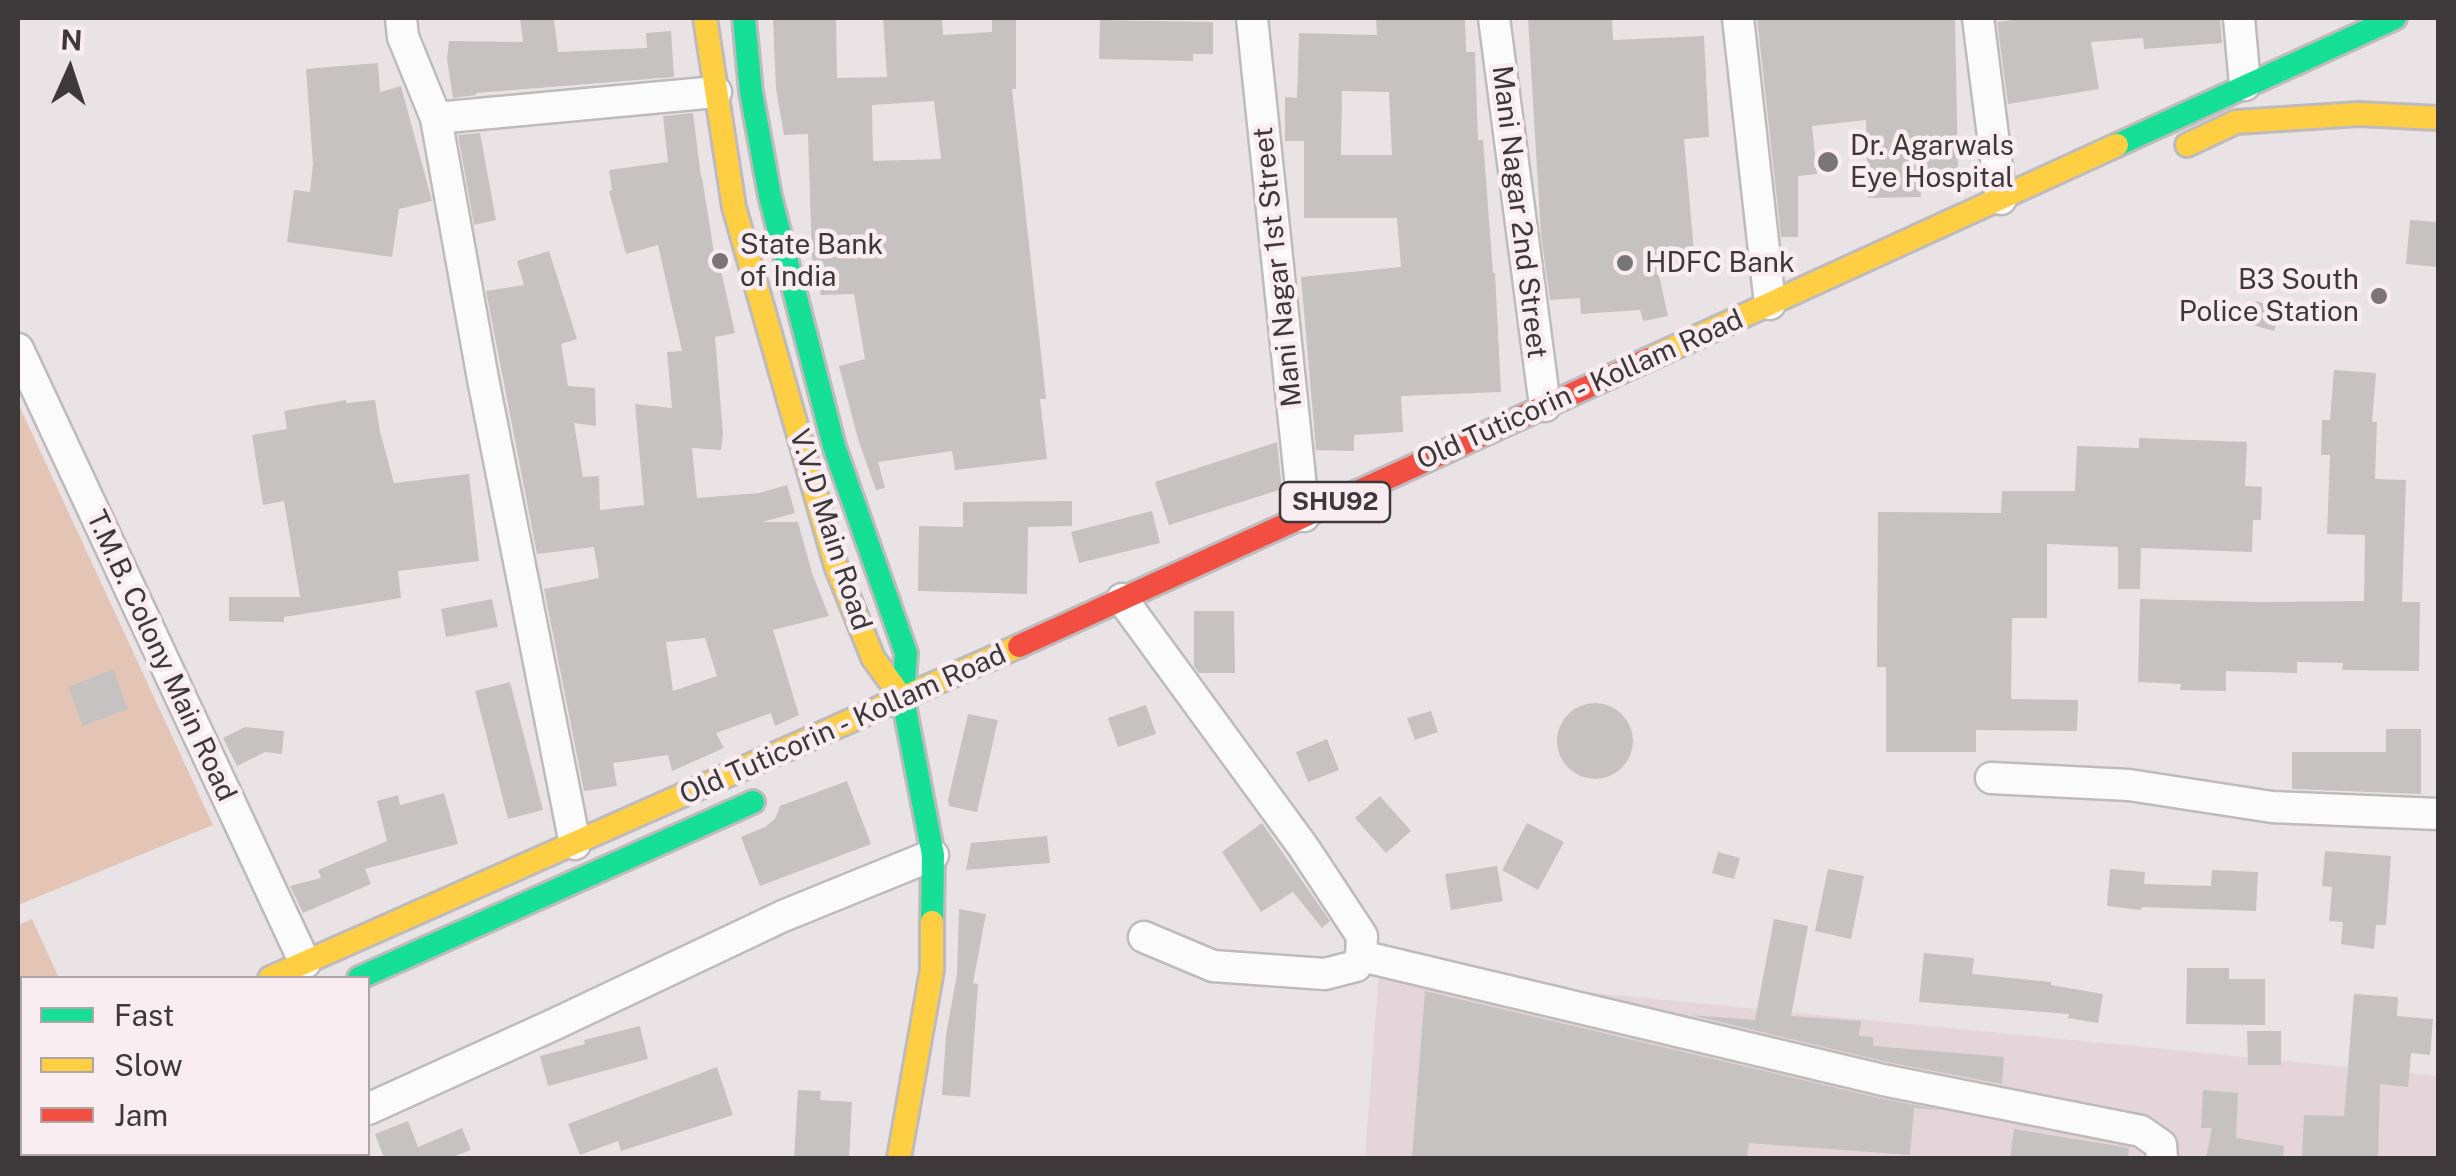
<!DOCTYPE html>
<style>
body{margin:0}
#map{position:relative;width:2456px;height:1176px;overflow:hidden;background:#e9e3e5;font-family:"Public Sans",sans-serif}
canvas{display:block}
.frame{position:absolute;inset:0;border:20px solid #3d3839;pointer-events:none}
.legend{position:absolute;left:20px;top:976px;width:350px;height:180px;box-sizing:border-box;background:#f9edf1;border:2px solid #aea5a7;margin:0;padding:12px 18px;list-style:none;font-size:30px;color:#3d3839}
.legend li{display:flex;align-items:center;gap:20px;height:50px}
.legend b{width:50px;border:2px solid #aea5a7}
.north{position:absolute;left:20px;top:20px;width:100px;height:100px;-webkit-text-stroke:8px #f9edf1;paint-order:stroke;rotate:3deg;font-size:28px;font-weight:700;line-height:40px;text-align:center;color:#3d3839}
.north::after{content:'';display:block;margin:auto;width:35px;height:45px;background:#3d3839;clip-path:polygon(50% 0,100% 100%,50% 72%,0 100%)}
</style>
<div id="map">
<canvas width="2456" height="1176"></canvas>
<div class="frame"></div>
<ul class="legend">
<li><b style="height:12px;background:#16e098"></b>Fast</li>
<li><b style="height:12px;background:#ffcf43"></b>Slow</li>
<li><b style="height:12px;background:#f24e42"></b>Jam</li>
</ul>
<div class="north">N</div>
</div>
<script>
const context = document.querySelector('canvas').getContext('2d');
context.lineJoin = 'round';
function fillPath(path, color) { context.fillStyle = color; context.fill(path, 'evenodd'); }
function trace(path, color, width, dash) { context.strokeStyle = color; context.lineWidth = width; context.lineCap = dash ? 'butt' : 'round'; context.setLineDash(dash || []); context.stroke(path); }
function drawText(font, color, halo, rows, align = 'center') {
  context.font = font + ' "Public Sans",sans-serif'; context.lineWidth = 9; context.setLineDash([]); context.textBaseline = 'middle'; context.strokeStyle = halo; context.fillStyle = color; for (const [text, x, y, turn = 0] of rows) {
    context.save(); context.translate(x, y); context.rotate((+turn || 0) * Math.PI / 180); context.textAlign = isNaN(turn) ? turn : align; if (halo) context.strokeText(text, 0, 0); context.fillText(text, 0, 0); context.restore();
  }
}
fillPath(new Path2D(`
 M1379,972L2438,1076V1158H1365Z`), '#e3d5d9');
fillPath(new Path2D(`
 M18,403L213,825L18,905Z
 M32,919L59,978H22V1047L18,1050V925Z`), '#e4c5b5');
fillPath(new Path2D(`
 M520,18H554L558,52L647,48L646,33L671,31L674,77L476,93V95L453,98L447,59L449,41L523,42Z
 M773,18H836L837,78L887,77L883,18H942L943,35L992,32V18H1016V89H1012L1046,399H1040L1047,459L955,470L952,451L878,462L885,488L876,490L858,439L839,366L865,359L854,294L821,295L812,258L808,134L784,135L776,89ZM934,101L941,159L873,161L872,105Z
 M1376,18H1465L1466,52H1475L1478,140H1483L1493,273H1495L1501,392L1401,396L1403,432L1354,435V451L1316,450L1301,277L1401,267L1397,218H1304V141H1285V97L1297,98L1299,33L1377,35ZM1342,91L1389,92L1392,155H1341Z
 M1528,18H1612L1613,40L1704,36L1709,137L1684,139L1695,263L1657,266L1668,316L1643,321L1640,310L1581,314L1580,298L1550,300L1541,235Z
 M1757,18H1955L1958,171L1920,172L1921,197L1868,198L1866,120L1812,126L1817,174L1798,176V237H1781Z
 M2028,18H2220L2222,43L2144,49L2143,38L2091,42L2099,89L2008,104L1997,22Z
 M1100,20L1213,22V54H1193V61L1099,59Z
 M378,63L380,92L401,86L432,201L399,209L392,257L287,242L294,190L310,192L313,163L306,69Z
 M693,113L701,177H702L714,253H717L735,333L715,337L723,434L721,450L692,448L697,498L759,493L787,485L795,513L762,522H798L812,573L829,616L773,630L799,715L775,726L771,713L716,733L724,748L672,771L668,755L613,763L617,786L584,791L544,589L599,578L594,547L537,554L486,291L524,285L517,261L549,251L577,339L561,344L568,386L595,388L596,426L574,423L583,477L599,476L600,510L644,505L635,404L672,408L667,352L682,351L658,245L626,254L609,191L612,190L609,170L668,162L663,116ZM705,638L717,676L673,691L666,642Z
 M480,133L496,220L474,225L458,135Z
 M2410,220L2438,222V267L2406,264Z
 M2256,301L2281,309L2274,331L2249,324Z
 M2334,370L2376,373L2372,422H2377L2375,479L2406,480L2402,602H2420L2419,671L2342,670L2343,663L2297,662V673L2226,671V691L2180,690L2181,684L2138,682L2140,599L2260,602L2364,601L2365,535L2327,534L2330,455H2321L2322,420H2330Z
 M346,400V403L375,400L380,432L394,483L469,474L479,561L398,571L401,598L284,617V622L229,621V597H300L284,501L263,505L252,435L287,429L284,411Z
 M2139,438L2247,442L2245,486L2262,487L2261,520H2253L2252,552L2141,548L2140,589H2118V547L2047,544V618H2012L2011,699L2078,700L2077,731L1976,730V752H1886V667H1877L1878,512L2001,513L2002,491H2075L2077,446L2139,448Z
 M1277,442L1282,489L1169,525L1155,482Z
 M1072,501V526L1028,527L1027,594L918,591L919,526L963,527V502Z
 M1152,511L1160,543L1079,563L1071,532Z
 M492,599L498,627L446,637L441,609Z
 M1194,611H1234L1235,673H1199L1194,666Z
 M113,669L128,709L83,726L68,687Z
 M510,682L543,810L508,819L475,691Z
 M1557 741a38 38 0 1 1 76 0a38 38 0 1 1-76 0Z
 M1146,705L1156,734L1118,747L1108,718Z
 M1431,711L1438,732L1415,740L1407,718Z
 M968,714L998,720L977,812L949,806L948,800Z
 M245,727L284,731L282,754L265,752L237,766L223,738Z
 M2386,729H2421V794L2292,789V752H2386Z
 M1327,739L1339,770L1308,782L1296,752Z
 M847,781L871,844L760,886L741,837L765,827L775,819L780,806Z
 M444,793L458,844L365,869L371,884L303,913L290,886L321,878L318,870L387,841L377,801L398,795L400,805Z
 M1380,796L1411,831L1386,853L1355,818Z
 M1262,823L1330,921L1322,928L1293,892L1261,912L1222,852Z
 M1527,823L1564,842L1538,890L1502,870Z
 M1047,836L1050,863L966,870L971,843Z
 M2325,851L2391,856L2386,925H2376L2374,949L2341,944L2343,922L2329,921L2332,887L2322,886Z
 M1718,852L1740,858L1734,879L1712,873Z
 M1497,866L1503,901L1451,910L1445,874Z
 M1828,869L1864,876L1851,939L1815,931Z
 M2110,869L2145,872L2144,884L2211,886L2212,870L2258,872L2256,911L2142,907L2141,910L2107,906Z
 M959,909L986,914L973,983L978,984L970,1097L942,1095L946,1035L957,974Z
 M1774,919L1808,926L1791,1016L1861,1021L1859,1036L1873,1037V1046L2004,1057L2002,1084L1887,1062L1691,1015L1755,1020Z
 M1924,953L1974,958L1972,974L2051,982V985L2103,994L2098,1023L2068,1018L2069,1014L1919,1002Z
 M2187,968H2229V979H2265V1025L2186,1024Z
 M1425,991L1879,1098L1940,1110L1914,1108L1910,1155L1749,1143L1747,1158H1412Z
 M2354,994L2398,997L2397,1016L2433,1019L2430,1055L2411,1053L2408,1087L2380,1084L2378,1158H2302L2304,1115L2344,1116Z
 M640,1026L648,1059L548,1086L540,1056L585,1044L584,1040Z
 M2247,1031H2281V1065H2248Z
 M717,1067L733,1115L621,1151L618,1141L580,1155L568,1124Z
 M798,1090L821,1091L820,1100L852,1102L849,1158H794Z
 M2203,1090L2238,1093L2236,1138L2284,1146L2283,1158H2206L2212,1128H2201Z
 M408,1121L418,1147L462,1128L471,1150L450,1158H384L375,1134Z
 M2014,1129L2129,1148L2128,1158H2010Z`), '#c7c2c2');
const street = new Path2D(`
 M401,18L403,37L436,118L716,92
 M1252,18L1304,516
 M1494,18L1545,406
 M1738,18L1770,304
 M1978,18L2001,199
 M2239,18L2245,85
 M436,118L483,379L575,844
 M18,349L305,963
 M1122,599L1304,848L1362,936L1361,956L1356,966L1325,974L1213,966L1144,937
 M1991,778L2129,785L2272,807L2438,814
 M1361,956L1883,1080L2141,1131L2161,1145L2162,1158
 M368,1109L555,1024L783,916L933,855
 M196,1158V1154
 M239,1158L253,1154`);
const fast = new Path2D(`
 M744,18L751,92L770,196L834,446L906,653L903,699L933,855L932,922
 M2117,145L2395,18
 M359,978L753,802
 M18,1130L22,1128`);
const slow = new Path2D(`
 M705,18L734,207L836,566L873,658L903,699
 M2187,145L2236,122L2359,114L2438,118
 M1649,359L2117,145
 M270,978L1019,646
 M18,1092L22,1089
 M899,1158L932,970V922`);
const jam = new Path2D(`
 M1019,646L1649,359`);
trace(street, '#bfbabc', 35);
trace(fast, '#bfbabc', 28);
trace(slow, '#bfbabc', 28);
trace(jam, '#bfbabc', 28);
trace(street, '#fcfbfb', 30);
trace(fast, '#16e098', 22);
trace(slow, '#ffcf43', 22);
trace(jam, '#f24e42', 22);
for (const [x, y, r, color] of [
 [1828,162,12,"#797475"],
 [720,261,10,"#797475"],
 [1625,263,10,"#797475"],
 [2379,296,10,"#797475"]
]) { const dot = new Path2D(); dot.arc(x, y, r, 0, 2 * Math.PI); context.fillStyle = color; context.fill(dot); trace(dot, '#f9edf1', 4); }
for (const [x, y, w] of [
 [1335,502,110]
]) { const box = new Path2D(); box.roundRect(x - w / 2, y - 20, w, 40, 8); context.fillStyle = '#f9edf1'; context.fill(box); trace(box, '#3d3839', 2.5); }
drawText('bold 25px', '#3d3839', null, [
 ["SHU92",1335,502]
]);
drawText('28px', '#3d3839', '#f9edf1', [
 ["Dr. Agarwals",1850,146],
 ["Eye Hospital",1850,178],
 ["State Bank",740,245],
 ["of India",740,277],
 ["HDFC Bank",1645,263],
 ["B3 South",2359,280,"right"],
 ["Police Station",2359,312,"right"]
], 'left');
drawText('28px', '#3d3839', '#f9edf1', [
 ["Mani Nagar 2nd Street",1519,212,83],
 ["Mani Nagar 1st Street",1278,267,-96],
 ["Old Tuticorin - Kollam Road",1580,390,-24],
 ["V.V.D Main Road",830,530,72],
 ["T.M.B. Colony Main Road",161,656,65],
 ["Old Tuticorin - Kollam Road",843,725,-24]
]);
</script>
